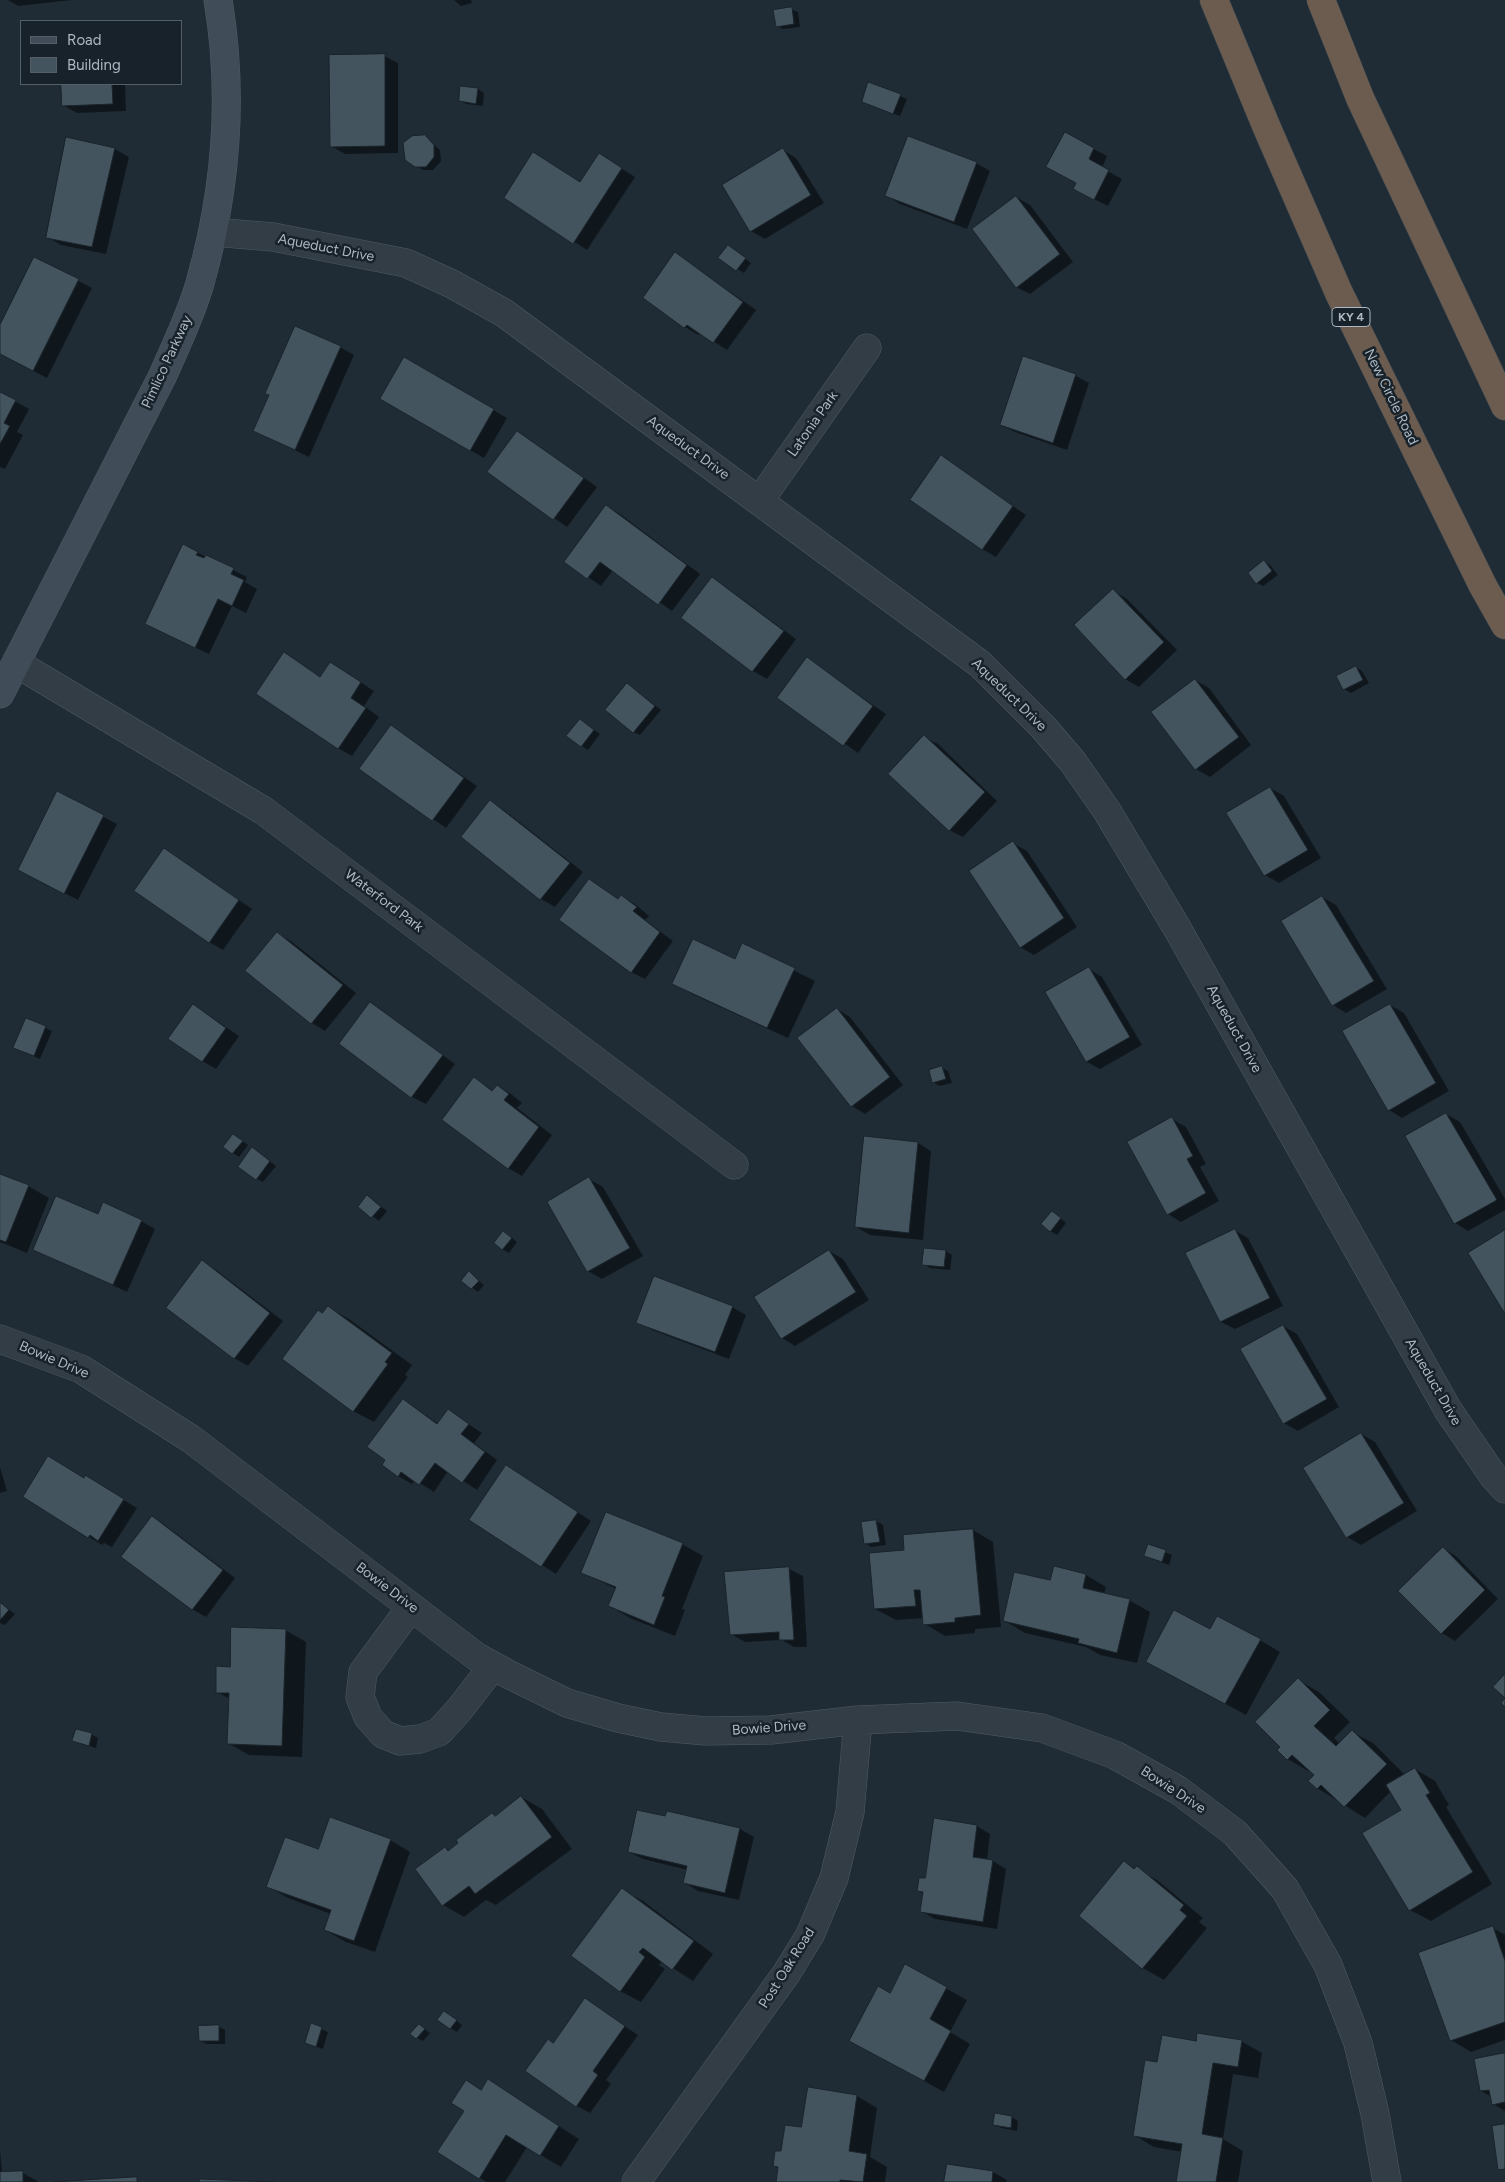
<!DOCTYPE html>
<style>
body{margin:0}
#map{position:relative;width:1505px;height:2182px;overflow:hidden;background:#1f2c35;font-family:Figtree,sans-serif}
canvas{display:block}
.legend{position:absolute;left:20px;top:20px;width:162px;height:65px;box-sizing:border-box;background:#18222a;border:1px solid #535e67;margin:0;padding:6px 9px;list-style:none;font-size:15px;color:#acb8c3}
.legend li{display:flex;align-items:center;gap:10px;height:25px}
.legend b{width:25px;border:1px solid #535e67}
</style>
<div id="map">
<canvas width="1505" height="2182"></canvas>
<ul class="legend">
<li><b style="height:6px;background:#404d59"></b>Road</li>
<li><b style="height:14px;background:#44545f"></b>Building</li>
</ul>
</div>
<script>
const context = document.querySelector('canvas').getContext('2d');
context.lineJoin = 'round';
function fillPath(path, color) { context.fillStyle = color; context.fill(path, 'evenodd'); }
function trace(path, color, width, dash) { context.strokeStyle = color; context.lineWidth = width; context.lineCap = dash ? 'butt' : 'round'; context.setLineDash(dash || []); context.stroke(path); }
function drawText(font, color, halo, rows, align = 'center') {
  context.font = font + ' Figtree,sans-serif'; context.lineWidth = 5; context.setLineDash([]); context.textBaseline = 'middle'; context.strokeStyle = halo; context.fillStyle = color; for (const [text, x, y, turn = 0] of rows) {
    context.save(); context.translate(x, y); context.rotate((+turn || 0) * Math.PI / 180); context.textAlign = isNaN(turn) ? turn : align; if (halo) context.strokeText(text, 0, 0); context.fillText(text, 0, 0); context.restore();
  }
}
fillPath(new Path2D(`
 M8,0H72L18,6Z
 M454,0H471L472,3L461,6Z
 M791,9L798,12L800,27L783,29L777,26Z
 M384,56L398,63V153L345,154L331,146Z
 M62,84H125L126,111L77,113L63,105Z
 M478,89L484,93L483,106L466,104L460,100Z
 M900,96L907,99L900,116L869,105Z
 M1065,134L1107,156L1102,168L1122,179L1108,206L1088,196L1077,183Z
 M425,137L440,150L441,161L433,170H423L416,166Z
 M67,139L115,149L129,157L106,254L61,245L47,237Z
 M783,150L796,158L824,203L765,239L751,231Z
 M613,163L635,177L587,250L506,198L581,183Z
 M976,163L990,171L967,229L900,204L887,196Z
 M1016,197L1030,205L1073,262L1030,294L1016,287Z
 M734,250L751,263L744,273L720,258Z
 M676,254L756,310L727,350L700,333L698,335L685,327Z
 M35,258L92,288L47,378L0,354V327Z
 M340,347L354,355L309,457L255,431Z
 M1024,358L1076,376L1089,383L1067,450L1015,432L1001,425Z
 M405,359L507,418L484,458L381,399Z
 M0,393L29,409L17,432L23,435L5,469L0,467Z
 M518,432L597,487L567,527L489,472Z
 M942,457L1026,515L996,557L982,549Z
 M606,506L620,514L700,574L672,611L613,570L601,586L566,562Z
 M184,546L247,577L245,582L257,589L246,613L232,606L209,654L160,631Z
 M1264,561L1270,565L1278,575L1263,586L1257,583Z
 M712,579L726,587L796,639L767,679L753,671L683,618Z
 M1114,591L1127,599L1177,650L1139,687L1125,679Z
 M807,659L886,714L858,753L779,697Z
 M331,663L374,691L364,706L379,717L352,756L338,748L321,678Z
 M1356,667L1362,671L1369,683L1351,693L1344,689L1337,676Z
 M1195,680L1209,688L1251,745L1210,777L1196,769Z
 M634,689L661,710L640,735L633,732Z
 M580,720L600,734L588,750L582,746Z
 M392,727L477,786L446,828L361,769Z
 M924,737L938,744L997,801L963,837L949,830Z
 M1270,788L1284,796L1321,858L1279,883L1265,875Z
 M58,793L117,824L78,900L33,877Z
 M490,802L504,810L583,872L555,907L541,899L463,837Z
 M1013,843L1027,851L1077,927L1034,955L1020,947Z
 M165,849L252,909L223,950L209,942Z
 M590,881L619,900L621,897L635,904L649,916L645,920L673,941L645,979L631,972Z
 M1322,897L1336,905L1387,989L1346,1013L1333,1005Z
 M277,934L291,941L356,993L325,1031L312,1023L247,971Z
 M743,945L815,981L788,1038L694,995L674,983L735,961Z
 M1089,969L1102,977L1142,1045L1100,1069L1087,1062Z
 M371,1004L455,1064L426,1104L412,1097Z
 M194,1005L239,1036L216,1069L202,1061Z
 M1390,1005L1404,1013L1449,1091L1402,1118L1389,1110Z
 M837,1009L850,1017L903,1085L865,1114L852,1106Z
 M27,1019L52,1031L40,1059L15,1048Z
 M941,1067L948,1071L952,1083L940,1086L933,1082Z
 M474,1079L493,1091L497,1086L511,1094L522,1103L517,1108L552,1135L522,1176L508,1168Z
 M1446,1114L1460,1122L1505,1199V1210L1468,1231L1455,1223Z
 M1172,1119L1186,1127L1206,1164L1200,1167L1219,1201L1181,1222L1168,1214Z
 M240,1139L248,1145L239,1157L225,1147Z
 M918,1143L931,1151L923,1240L870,1235L856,1227Z
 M259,1153L276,1166L263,1182L257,1179Z
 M0,1175L28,1186L49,1198L27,1253L0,1242Z
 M589,1179L603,1187L643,1256L602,1279L588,1271Z
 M368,1197L387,1211L379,1221L360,1206Z
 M1053,1212L1066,1223L1057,1235L1050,1231Z
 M99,1215L141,1221L155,1229L127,1292L35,1249Z
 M1234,1230L1248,1238L1283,1306L1235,1329L1221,1322L1187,1254Z
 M510,1236L517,1242L509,1253L502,1249Z
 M829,1251L843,1259L869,1300L795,1346L782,1338Z
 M946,1251L952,1255L950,1270L930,1268L924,1264Z
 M203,1262L216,1270L283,1321L248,1366L234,1358L168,1307Z
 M469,1273L484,1285L478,1292L462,1280Z
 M328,1307L349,1319L412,1365L405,1375L408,1377L374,1422L353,1411Z
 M732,1307L746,1315L729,1359L652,1330L638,1322Z
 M1283,1326L1297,1334L1339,1407L1298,1431L1284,1423L1242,1350Z
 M403,1400L439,1424L449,1411L482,1433L474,1443L497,1460L477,1490L448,1471L434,1492L415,1480L412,1484L398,1476L387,1460Z
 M1361,1434L1375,1442L1417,1511L1361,1545L1347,1537L1305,1469Z
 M0,1467L7,1491L0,1493Z
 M520,1474L591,1521L556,1574L471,1520Z
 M84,1480L99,1485L137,1508L112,1547L104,1543L102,1545L24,1497Z
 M606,1514L682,1544L703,1556L682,1609L685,1610L675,1636L630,1618L610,1606L616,1589L582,1572Z
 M152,1517L165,1525L235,1578L206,1617L192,1609Z
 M876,1521L883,1525L886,1545L871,1547L865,1543Z
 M973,1530L993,1542L1001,1627L975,1629V1633L945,1636L925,1624L924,1618L896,1620L875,1609L905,1551Z
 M1149,1546L1172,1555L1169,1565L1152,1559Z
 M1443,1548L1456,1556L1498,1599L1455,1641L1442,1633Z
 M789,1569L803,1576L807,1647H794L782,1640L745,1642L731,1634Z
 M1086,1575L1106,1587L1104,1594L1129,1600L1150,1612L1137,1663L1100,1655L1086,1647L1025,1633L1005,1621L1051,1581Z
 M1,1604L15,1614L5,1625L0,1623Z
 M285,1630L306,1642L302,1757L249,1755L228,1743L230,1699L217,1692L231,1668Z
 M1210,1631L1260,1640L1280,1652L1246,1715L1168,1673Z
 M1298,1680L1319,1692L1350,1722L1334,1738L1340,1744L1352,1732L1373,1743L1405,1775L1415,1769L1435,1781L1449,1805L1446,1807L1492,1884L1431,1921L1410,1910L1402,1810L1391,1791L1365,1818L1317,1788L1315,1775L1310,1769L1308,1771L1288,1759L1282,1747Z
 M91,1734L98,1738L96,1748L74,1741Z
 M521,1797L542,1809L572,1849L496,1905L486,1900L464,1917L443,1905L445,1848L450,1851L492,1814L496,1817Z
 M668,1813L740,1829L754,1837L739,1900L698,1891L685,1883L688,1870L643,1859L629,1852L666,1818Z
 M977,1826L990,1834L987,1860L993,1861L1006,1869L997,1929L935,1919L921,1911L924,1894L918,1891Z
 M390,1840L410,1852L375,1952L346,1942L325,1930L331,1914L288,1898L268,1886Z
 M1125,1863L1157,1880L1203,1918L1199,1922L1207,1928L1164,1980L1143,1968L1081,1915Z
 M622,1890L643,1901L713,1954L693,1981L662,1961L659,1965L665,1969L641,2002L620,1991Z
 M1493,1928L1505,1935V2040L1471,2052L1451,2040Z
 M905,1966L967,2000L950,2032L970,2044L944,2092L871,2052L890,1994Z
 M585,2000L638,2035L606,2080L611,2084L590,2113L577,2106L554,2044Z
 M451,2016L462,2025L457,2032L450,2028Z
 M312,2025L328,2032L323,2049L306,2043Z
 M419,2025L430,2033L423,2041L417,2038Z
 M219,2027L225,2030V2044H207L200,2041Z
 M1241,2041L1262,2053L1258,2078L1233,2074L1223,2139L1243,2151L1238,2182H1177L1182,2152L1154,2147L1134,2135L1158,2064L1197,2043Z
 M1505,2054V2111L1493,2104L1490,2096L1481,2091Z
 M467,2081L482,2090L488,2081L579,2139L561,2167L527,2147L505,2182H486L439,2151L466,2111Z
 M857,2096L877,2108L870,2157L887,2167L885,2182H777L779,2169L774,2166L803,2129Z
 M1012,2117L1018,2121L1017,2131L1001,2128L995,2124Z
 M0,2148L2,2173H23L39,2182H0Z
 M948,2165L993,2172L1007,2180L1006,2182H946Z`), '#0007');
const building = new Path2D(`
 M792,7L794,24L776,27L773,10Z
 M385,54V146L330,147L329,55Z
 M868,82L901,94L893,114L862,102Z
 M61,84H112L113,104L62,106Z
 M460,86L478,88L476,104L459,101Z
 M1065,132L1094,148L1089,159L1109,170L1094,200L1073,189L1076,183L1046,167Z
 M425,135L434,145V157L426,167H415L405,160L403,143L412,136Z
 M908,136L977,162L954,222L885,196Z
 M66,137L115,148L92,247L46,238Z
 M783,148L811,195L750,232L722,185Z
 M533,152L580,182L599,153L622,168L573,244L504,198Z
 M1016,196L1060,254L1016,288L972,229Z
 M728,245L746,258L736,271L718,258Z
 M675,252L743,302L713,343L687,325L684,328L643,298Z
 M34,257L79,279L33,371L0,354V325Z
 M295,326L341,346L295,450L253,431L269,395L265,394Z
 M1023,356L1076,374L1053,443L1000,425Z
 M404,357L494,409L470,451L380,399Z
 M0,392L16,400L4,423L10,426L0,444Z
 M517,431L584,478L553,520L487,472Z
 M941,455L1013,506L982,550L910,500Z
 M606,505L687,565L658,605L600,562L587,579L564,562Z
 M183,544L198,552L196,555L204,558L206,555L234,568L231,574L244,580L232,606L218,599L195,648L145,624Z
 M1264,560L1272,571L1256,584L1248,573Z
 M712,577L784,631L752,672L681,618Z
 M1113,589L1164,642L1125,680L1074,625Z
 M284,652L320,677L330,662L361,682L351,698L366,708L338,749L256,694Z
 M807,657L873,706L843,746L777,698Z
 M1356,666L1363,680L1343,690L1336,676Z
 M1195,679L1239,737L1195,770L1151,712Z
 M627,683L655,706L633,733L605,710Z
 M580,719L594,730L581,747L566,736Z
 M391,725L464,778L432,821L359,769Z
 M924,735L985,792L949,831L888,774Z
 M1270,787L1308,850L1264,876L1226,813Z
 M57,791L104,815L64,894L18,870Z
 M490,800L570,863L540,900L461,837Z
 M1013,841L1064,918L1020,948L969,871Z
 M164,848L239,900L209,943L134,891Z
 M589,879L618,899L621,895L637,907L633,911L660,932L631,973L559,920Z
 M1322,896L1374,981L1332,1006L1281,921Z
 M277,932L343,985L311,1024L245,971Z
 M693,939L735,959L742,943L795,968L767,1028L672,984Z
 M1089,967L1130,1037L1086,1062L1045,992Z
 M370,1002L443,1055L411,1098L339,1044Z
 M193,1004L226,1028L202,1062L168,1039Z
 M1390,1004L1436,1083L1388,1111L1342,1031Z
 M837,1008L890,1077L851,1107L797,1038Z
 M26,1018L46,1026L34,1056L13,1048Z
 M942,1066L946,1079L932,1083L929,1070Z
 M474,1077L492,1091L497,1085L509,1094L504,1100L539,1127L508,1169L442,1120Z
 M1446,1113L1497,1200L1454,1224L1405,1136Z
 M1172,1117L1193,1156L1187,1159L1206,1193L1167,1215L1127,1142Z
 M233,1134L243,1141L232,1154L223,1147Z
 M864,1136L918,1142L909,1233L855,1227Z
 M252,1147L270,1161L256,1180L238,1167Z
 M0,1174L29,1185L6,1242L0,1240Z
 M589,1177L630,1248L587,1272L547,1202Z
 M367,1195L381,1207L371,1218L358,1207Z
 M56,1196L98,1214L103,1202L142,1220L113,1285L33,1250Z
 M1052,1211L1061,1218L1050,1232L1041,1224Z
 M1235,1229L1270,1298L1220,1322L1185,1253Z
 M1505,1230V1314L1468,1253Z
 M503,1231L512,1238L502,1250L494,1243Z
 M924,1248L946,1250L944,1267L922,1265Z
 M829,1250L856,1292L781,1339L754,1297Z
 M202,1260L270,1313L234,1359L166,1308Z
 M469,1271L479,1281L471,1289L461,1281Z
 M654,1276L733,1306L715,1352L636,1323Z
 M328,1306L392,1353L385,1362L388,1364L353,1412L282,1359L318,1310L322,1313Z
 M1283,1325L1327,1399L1283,1424L1240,1349Z
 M403,1399L437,1424L448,1409L469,1424L461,1434L485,1452L462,1483L435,1463L419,1485L401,1472L398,1477L382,1465L385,1460L367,1447Z
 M1361,1433L1404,1503L1346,1538L1303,1468Z
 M48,1456L84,1478L85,1475L124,1499L98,1541L90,1535L88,1538L23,1497Z
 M506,1465L578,1512L541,1567L469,1520Z
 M606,1512L683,1543L662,1596L665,1597L654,1625L608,1606L616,1587L581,1573Z
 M152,1516L223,1570L192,1610L121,1557Z
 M876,1520L880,1542L864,1544L861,1522Z
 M973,1529L981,1615L955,1618V1622L923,1625L920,1590H914L916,1606L874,1609L869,1553L904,1550L903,1535Z
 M1148,1544L1166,1550L1162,1562L1144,1556Z
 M1443,1547L1485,1590L1441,1634L1398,1591Z
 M1054,1566L1086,1574L1083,1588L1130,1599L1117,1653L1078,1643L1079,1639L1003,1621L1014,1572L1050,1580Z
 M789,1567L794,1640H779V1632L730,1635L724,1572Z
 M1,1603L9,1610L0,1620V1604Z
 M1174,1610L1210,1629L1217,1616L1261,1639L1225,1704L1146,1662Z
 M231,1627L286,1629L282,1746L227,1744L229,1693H216V1666L230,1667Z
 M1505,1674V1707L1501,1703L1505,1698L1493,1687Z
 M1298,1678L1330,1710L1314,1726L1336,1746L1352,1730L1387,1764L1344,1807L1321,1785L1317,1789L1308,1781L1314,1775L1292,1755L1287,1760L1277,1750L1280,1747L1255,1722Z
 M76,1729L92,1733L89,1746L72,1741Z
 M1415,1768L1430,1793L1426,1795L1473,1872L1409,1911L1362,1833L1401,1810L1386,1785Z
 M521,1796L552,1837L475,1894L469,1886L442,1906L415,1869L445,1847L448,1851L458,1843L456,1840L492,1813L495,1816Z
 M637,1810L665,1816L667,1811L740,1828L725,1893L683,1883L687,1866L628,1852Z
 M330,1817L391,1839L354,1941L324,1930L331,1910L266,1887L285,1837L318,1849Z
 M934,1818L977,1825L973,1857L993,1860L983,1922L920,1912L923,1892L917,1891L919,1878H925Z
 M1124,1861L1134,1869L1137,1866L1184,1905L1180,1910L1187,1916L1142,1969L1079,1916Z
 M622,1888L694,1941L672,1970L643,1948L639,1952L645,1957L620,1992L571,1956Z
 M1493,1926L1505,1961V2022L1450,2041L1418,1953Z
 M905,1964L947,1987L930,2019L951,2031L924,2081L849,2041L878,1986L890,1993Z
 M585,1998L625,2026L593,2071L598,2075L576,2107L525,2071L548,2039L553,2043Z
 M444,2011L457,2020L450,2029L437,2020Z
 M311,2023L322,2027L316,2047L305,2043Z
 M419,2024L425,2029L416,2039L410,2034Z
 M219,2025V2041H199L198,2026Z
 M1197,2033L1242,2040L1238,2067L1213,2063L1202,2134L1223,2138L1216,2182H1176L1182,2144L1133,2136L1145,2060L1157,2062L1162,2035L1196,2041Z
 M1505,2053V2102L1492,2105L1489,2090L1480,2091L1474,2059Z
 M488,2079L559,2126L540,2156L506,2135L479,2179L437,2152L464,2111L451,2103L466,2080L481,2090Z
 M808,2087L857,2095L849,2151L867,2154L863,2182L840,2180V2182H776L778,2167L773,2166L775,2151H781L785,2125L801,2127Z
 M995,2113L1012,2116L1011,2128L993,2125Z
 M1505,2124V2169L1498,2170L1492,2126Z
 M947,2164L993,2171L992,2182H944Z
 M23,2171V2182H0V2172Z
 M137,2177V2182H53Z
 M200,2179L275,2182H199Z`);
fillPath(building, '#44545f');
trace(building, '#1a242c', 1);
const street = new Path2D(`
 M213,232L273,237L406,263L452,284L504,313L980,664L1043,727L1073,762L1107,811L1177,928L1448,1410L1494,1477L1505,1489
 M760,500L867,348
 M16,663L264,811L734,1165
 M0,1339L81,1369L191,1439L477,1657L508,1674L567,1703L618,1718L661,1727L706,1731L771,1730L858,1720L957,1716L1042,1728L1115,1755L1178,1790L1235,1833L1285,1889L1328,1965L1358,2043L1375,2114L1387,2182
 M411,1607L363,1672L360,1697L368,1717L383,1734L400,1741L420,1739L439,1732L459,1710L493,1666
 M636,2182L786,1974L810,1935L834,1878L850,1812L858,1720`);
const secondary = new Path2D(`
 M0,694L163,375C176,345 191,315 200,283C226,191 234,95 218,0`);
const highway = new Path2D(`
 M1214,0L1267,128L1339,293L1483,586L1505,625
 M1321,0L1360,98L1505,406`);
trace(street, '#4f5b64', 29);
trace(secondary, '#4f5b64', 29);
trace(highway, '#3d4850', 29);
trace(street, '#323d46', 28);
trace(secondary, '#404d59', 28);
trace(highway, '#6c5c4f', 28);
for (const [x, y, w] of [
 [1351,317,38]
]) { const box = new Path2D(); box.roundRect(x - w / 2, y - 9.5, w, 19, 4); context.fillStyle = '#18222a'; context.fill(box); trace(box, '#acb8c3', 1); }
drawText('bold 12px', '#acb8c3', null, [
 ["KY 4",1351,317]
]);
drawText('14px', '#acb8c3', '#18222a', [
 ["Aqueduct Drive",326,248,11],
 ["Pimlico Parkway",167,362,-65],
 ["New Circle Road",1391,397,64],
 ["Latonia Park",813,424,-55],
 ["Aqueduct Drive",688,448,36],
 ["Aqueduct Drive",1009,695,44],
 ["Waterford Park",384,901,37],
 ["Aqueduct Drive",1234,1029,61],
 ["Bowie Drive",54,1360,23],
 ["Aqueduct Drive",1433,1382,60],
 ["Bowie Drive",387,1588,37],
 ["Bowie Drive",769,1728,-4],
 ["Bowie Drive",1173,1790,33],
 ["Post Oak Road",787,1968,-58]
]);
</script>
